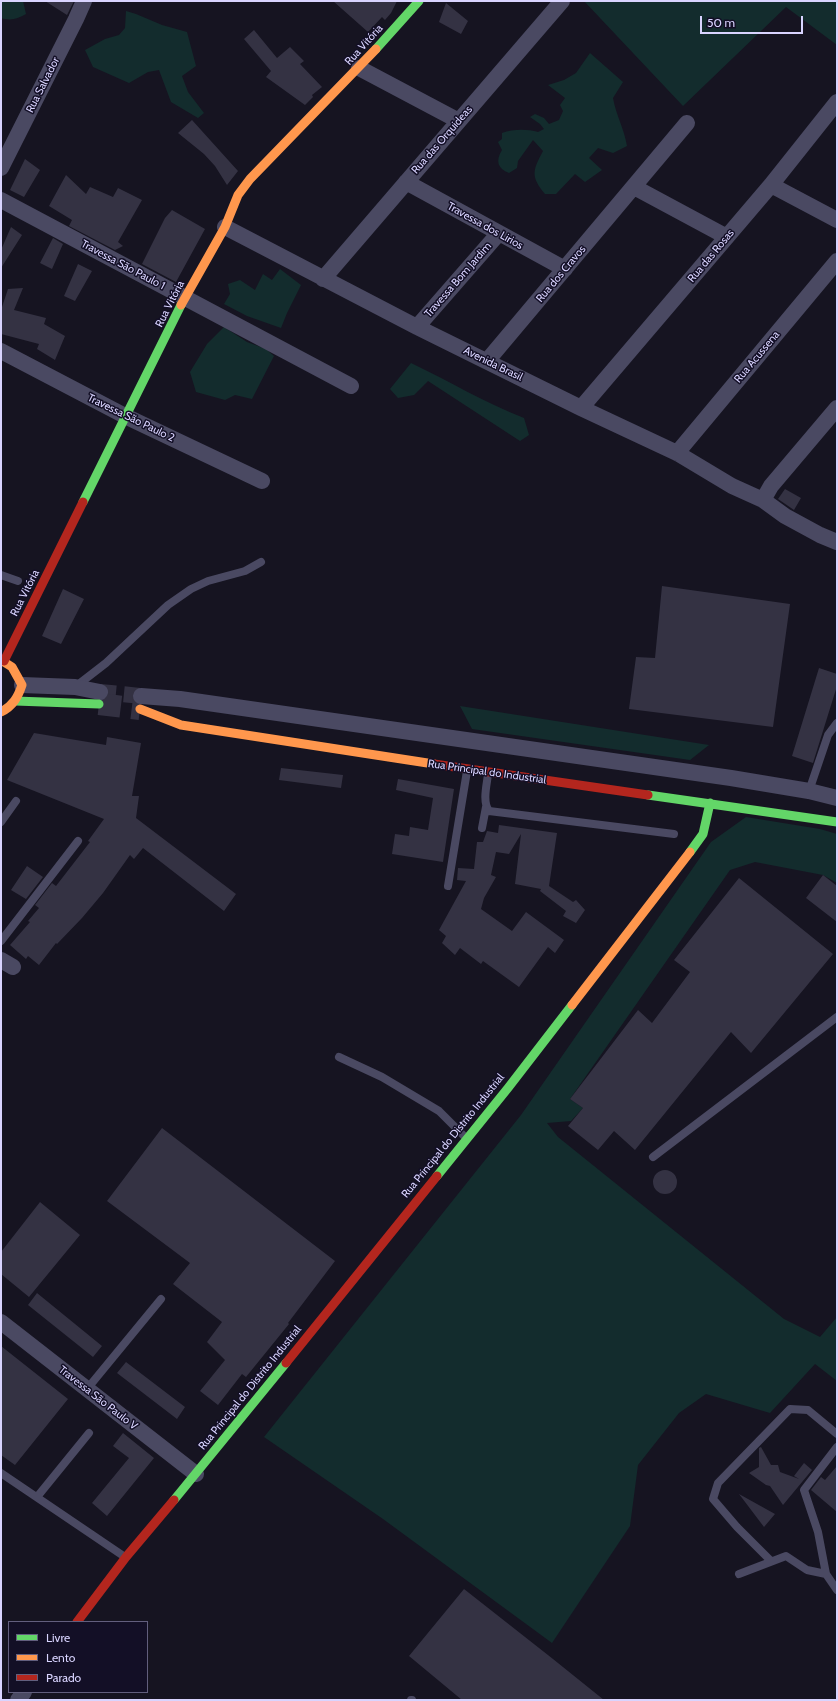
<!DOCTYPE html>
<meta charset="utf-8">
<style>
body{margin:0}
#map{position:relative;width:838px;height:1701px;overflow:hidden;background:#161421;font-family:Cabin,sans-serif}
canvas{display:block}
.frame{position:absolute;inset:0;border:2px solid #d9d4ff;pointer-events:none}
.legend{position:absolute;left:8px;top:1621px;width:140px;height:72px;box-sizing:border-box;background:#130f26;border:1px solid #625e7d;margin:0;padding:5px 7px;list-style:none;font-size:12px;color:#d9d4ff}
.legend li{display:flex;align-items:center;gap:8px;height:20px}
.legend b{width:20px;border:1px solid #625e7d}
.scale{position:absolute;left:700px;top:16px;width:103px;height:18px;box-sizing:border-box;border:2px solid #d9d4ff;border-top:0;padding-left:5px;font-size:12px;line-height:14px;white-space:nowrap;color:#d9d4ff;-webkit-text-stroke:3px #130f26;paint-order:stroke}
</style>
<div id="map">
<canvas width="838" height="1701"></canvas>
<div class="frame"></div>
<ul class="legend">
<li><b style="height:5px;background:#63d668"></b>Livre</li>
<li><b style="height:5px;background:#ff974d"></b>Lento</li>
<li><b style="height:5px;background:#b3261e"></b>Parado</li>
</ul>
<div class="scale">50 m</div>
</div>
<script>
const context = document.querySelector('canvas').getContext('2d');
context.lineJoin = 'round';
function fillPath(path, color) { context.fillStyle = color; context.fill(path, 'evenodd'); }
function trace(path, color, width, dash) { context.strokeStyle = color; context.lineWidth = width; context.lineCap = dash ? 'butt' : 'round'; context.setLineDash(dash || []); context.stroke(path); }
function drawText(font, color, halo, rows, align = 'center') {
  context.font = font + ' Cabin,sans-serif'; context.lineWidth = 3; context.setLineDash([]); context.textBaseline = 'middle'; context.strokeStyle = halo; context.fillStyle = color; for (const [text, x, y, turn = 0] of rows) {
    context.save(); context.translate(x, y); context.rotate((+turn || 0) * Math.PI / 180); context.textAlign = isNaN(turn) ? turn : align; if (halo) context.strokeText(text, 0, 0); context.fillText(text, 0, 0); context.restore();
  }
}
fillPath(new Path2D(`
 M1,1H23L26,14C17,19 11,21 1,18Z
 M584,1H837V45L786,7L683,106Z
 M126,11L136,14L162,25L187,32L196,66L182,76L188,92L204,113L198,118L171,102L159,70L148,72L129,83L93,67L85,50L105,39L119,35L125,28Z
 M590,53L623,82L613,98C616,115 624,128 627,146L613,153L598,148L589,158L602,170L585,182L575,174L556,194H545C530,176 533,170 543,151L533,140L518,161L517,168L509,173C498,169 495,161 502,150L498,142L502,139V133C513,129 527,129 538,132L544,129L540,124L530,117L535,114L544,118L549,124L559,120L563,111L560,105L565,98L548,85L564,80L576,73Z
 M280,269L301,285L287,313L281,328L247,316L224,304L230,294L228,284L240,280L255,290L263,274L272,280Z
 M224,327L247,342L266,349L274,356L252,399L235,395L225,400L196,392L190,372L207,344Z
 M411,363C449,381 485,403 524,418L529,435L520,441L428,381L414,395L398,398L390,389Z
 M460,706L709,745L690,760L472,729Z
 M746,817L820,829L837,834V883L823,875L755,862L730,870L570,1099L583,1108L571,1121L547,1123L558,1137L784,1319L820,1337L837,1317V1381L815,1364L770,1413L706,1394L679,1413L638,1465L630,1526L552,1643L383,1519L264,1437L521,1115L711,842Z`), '#132c2d');
fillPath(new Path2D(`
 M45,1H74L67,15Z
 M333,1H397L391,13L385,20L382,17L368,32Z
 M446,3L468,21L461,34L439,22Z
 M254,30L277,58L290,47L304,61L300,64L322,87L312,95L313,97L305,105L266,77L271,71L244,39Z
 M192,120L238,171L227,185L215,166L204,154L178,133Z
 M25,159L40,170L24,197L10,190Z
 M66,175L86,194L90,187L113,197L118,188L142,200L118,242L123,246L115,250L69,226L72,220L49,206Z
 M172,210L205,229L176,282L142,264L165,218Z
 M11,227L22,235L1,268V250Z
 M53,238L63,244L52,269L40,263Z
 M78,264L92,271L75,301L64,296Z
 M23,288L14,310L46,318L44,324L65,336L55,360L37,349L39,344L1,334V310L8,289Z
 M785,489L801,498L794,510L778,499Z
 M662,586L790,604L773,727L629,709L636,657L655,658Z
 M63,589L84,599L61,644L42,636Z
 M819,668L837,674V686L813,763L792,756Z
 M34,733L106,745L107,737L141,743L132,796H139L136,818L236,894L224,911L143,848L134,859L130,855L103,893L82,918L57,944L56,943L39,965L28,956L26,959L10,945L30,922L28,921L39,908L35,905L52,883L56,886L90,842L88,841L104,819L7,780Z
 M281,768L343,775L341,788L279,780Z
 M398,779L454,789L443,862L392,854L395,834L409,836L410,827L428,830L433,798L396,790Z
 M499,825L557,833L549,886L573,902L576,900L585,910L576,923L563,916L566,911L540,891L541,889L515,884L521,834L509,854L496,852L491,875L496,877L484,898L481,909L512,931L526,912L564,940L555,953L548,947L519,987L483,961L481,964L460,948L455,955L442,943L446,936L439,930L466,881L457,880L458,868L474,869L477,842H483L487,831L498,833Z
 M27,866L43,877L26,899L11,890Z
 M823,875L837,886V922L806,898Z
 M739,878L833,954L751,1053L731,1032L635,1150L614,1131L598,1150L568,1126L583,1108L570,1099L638,1010L652,1023L690,972L674,960Z
 M162,1128L335,1261L288,1323L289,1324L246,1377L242,1374L218,1405L200,1391L225,1360L207,1342L222,1322L173,1284L190,1263L107,1201Z
 M653 1182a12 12 0 1 1 24 0a12 12 0 1 1-24 0Z
 M40,1202L80,1235L29,1297L1,1274V1252Z
 M37,1293L102,1346L93,1357L28,1305Z
 M1,1346L68,1399L15,1465L1,1455Z
 M126,1362L185,1407L177,1419L117,1373Z
 M123,1433L154,1458L107,1516L92,1503L129,1458L113,1446Z
 M761,1447L771,1465H778L780,1472L799,1479L794,1476L804,1463L812,1470L783,1505L770,1486L766,1485L749,1473L759,1467V1448Z
 M837,1466V1512L811,1490L821,1477L825,1480Z
 M739,1494L775,1514L764,1527Z
 M464,1589L553,1659L604,1700H462L409,1656Z`), '#343243');
trace(new Path2D(`
 M100,692L141,696`), '#333142', 16, [16, 8]);
trace(new Path2D(`
 M99,704L140,709`), '#333142', 22, [22, 11]);
trace(new Path2D(`
 M1,575L18,581
 M75,687L106,663L168,605L191,589L208,581L245,571L261,562
 M488,774C487,784 482,802 489,811L674,834
 M809,791L828,735L837,723
 M1,822L16,801
 M482,828L486,807
 M448,886L467,771
 M1,941L78,841
 M339,1057L382,1077L439,1111L466,1138
 M653,1157L837,1017
 M87,1389L161,1299
 M837,1447L804,1490L818,1532L826,1574L837,1590
 M1,1473L125,1557
 M37,1497L89,1433
 M771,1561L737,1527L713,1499L718,1483L790,1409L808,1410L837,1434
 M739,1574L786,1556L807,1570L826,1574
 M411,1700H412`), '#4a4962', 8);
trace(new Path2D(`
 M359,68L459,121
 M1,168L76,19L84,1
 M406,182L565,269
 M771,185L837,220
 M634,187L727,237
 M1,200L351,386
 M225,227L417,327L581,408L677,453L732,486L763,500L785,516L820,535L837,542
 M323,279L562,1
 M417,327L499,233
 M1,351L127,417L262,481
 M487,361L687,123
 M581,408L771,185L837,102
 M677,453L837,261
 M763,500L771,486L837,408
 M22,685L75,687L100,692
 M141,696L180,699L731,778L809,791L837,798
 M1,960L13,967
 M1,1322L196,1474
 M18,1700L24,1692`), '#4a4962', 16);
trace(new Path2D(`
 M376,49L419,1
 M83,502L181,305
 M15,701L99,704
 M648,795L837,822
 M690,852L703,834L710,803
 M437,1176L508,1088L572,1005
 M174,1500L286,1363`), '#63d668', 9);
trace(new Path2D(`
 M181,305L225,227L238,195L250,179L376,49
 M1,660L12,667L22,685C18,697 13,706 1,712
 M140,709L181,725L434,764
 M572,1005L690,852`), '#ff974d', 9);
trace(new Path2D(`
 M4,661L83,502
 M434,764L648,795
 M286,1363L437,1176
 M77,1622L126,1557L174,1500`), '#b3261e', 9);
drawText('11px', '#d9d4ff', '#130f26', [
 ["Rua Vitória",364,45,-48],
 ["Rua Salvador",43,85,-63],
 ["Rua das Orquideas",442,140,-49],
 ["Travessa dos Lirios",485,226,29],
 ["Rua das Rosas",711,256,-50],
 ["Travessa São Paulo 1",123,265,28],
 ["Rua dos Cravos",561,274,-50],
 ["Travessa Bom Jardim",458,280,-49],
 ["Rua Vitória",170,304,-63],
 ["Rua Acussena",757,357,-50],
 ["Avenida Brasil",493,364,26],
 ["Travessa São Paulo 2",131,418,26],
 ["Rua Vitória",25,593,-63],
 ["Rua Principal do Industrial",487,772,8],
 ["Rua Principal do Distrito Industrial",453,1136,-51],
 ["Rua Principal do Distrito Industrial",250,1388,-51],
 ["Travessa São Paulo V",98,1398,38]
]);
</script>
